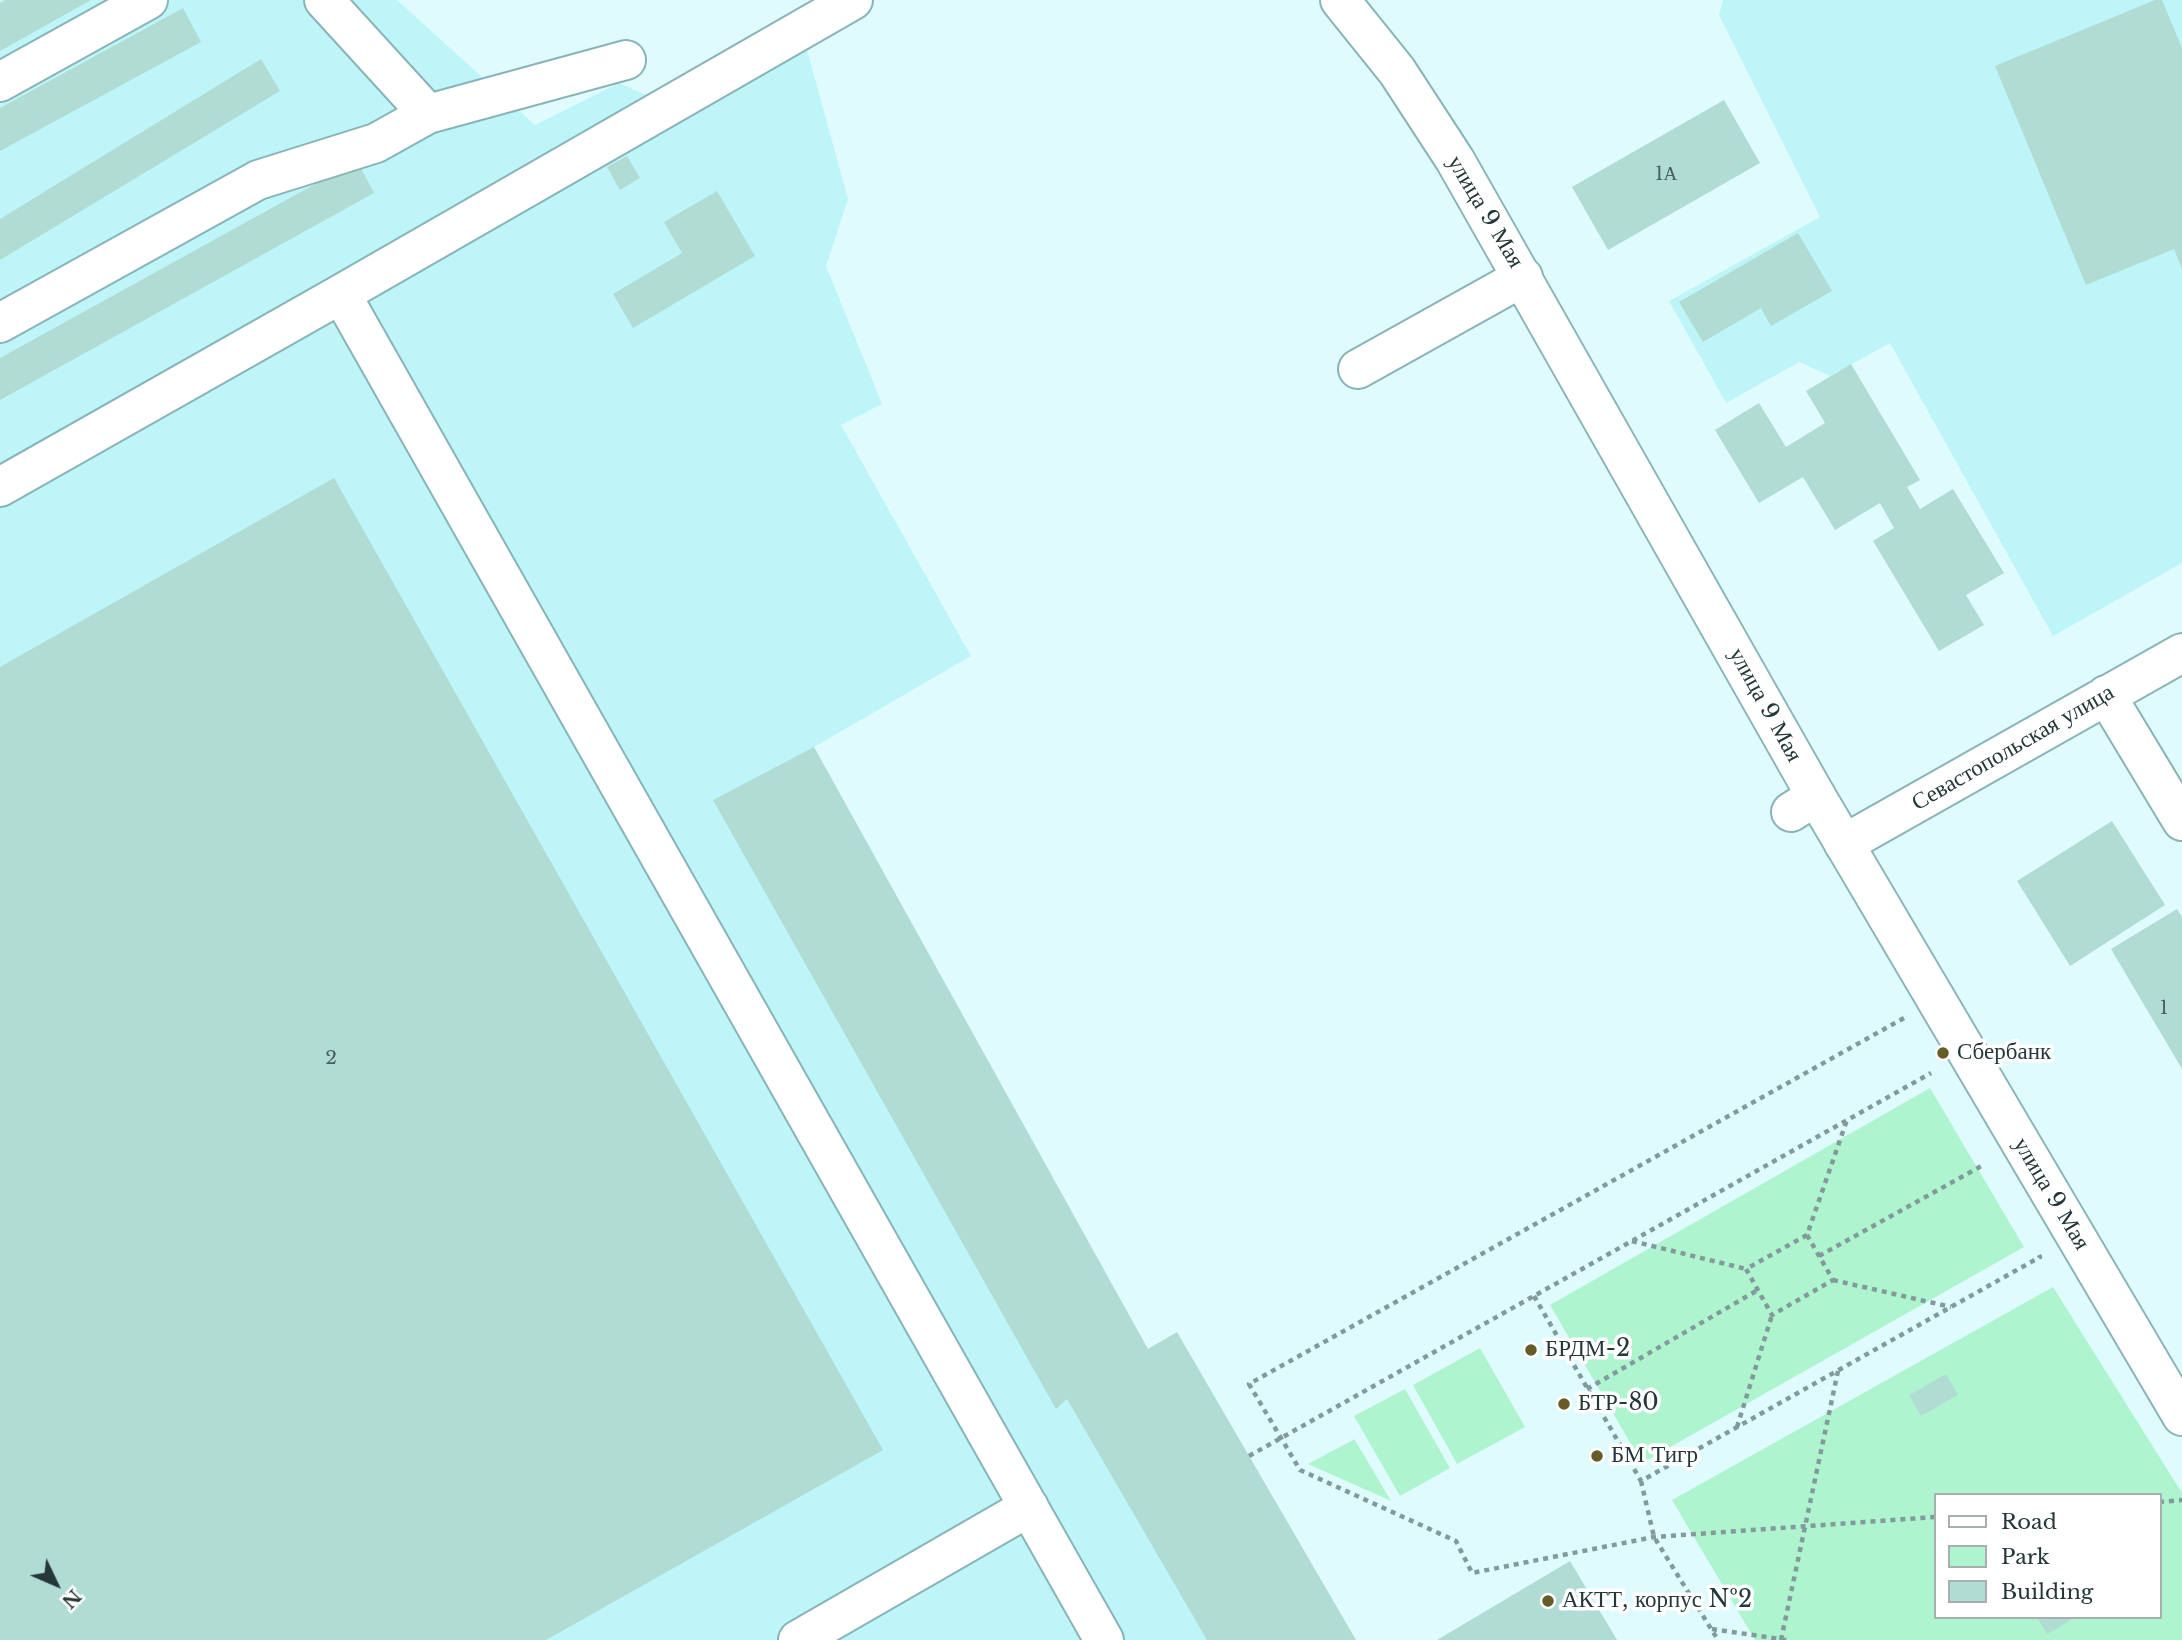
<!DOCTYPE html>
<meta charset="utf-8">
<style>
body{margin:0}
#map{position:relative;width:2182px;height:1640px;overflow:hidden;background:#e0fbfd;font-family:"Libre Baskerville",serif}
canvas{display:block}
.legend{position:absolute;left:1934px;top:1493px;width:228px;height:126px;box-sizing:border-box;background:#fff;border:2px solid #a8afb0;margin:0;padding:9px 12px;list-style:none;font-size:21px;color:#253739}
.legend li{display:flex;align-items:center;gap:14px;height:35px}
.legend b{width:35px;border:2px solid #a8afb0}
.north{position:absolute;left:21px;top:1549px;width:70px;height:70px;-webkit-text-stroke:5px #fff;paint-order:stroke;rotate:134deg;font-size:19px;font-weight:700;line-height:28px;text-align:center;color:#253739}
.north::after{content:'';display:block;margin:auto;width:24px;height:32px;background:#253739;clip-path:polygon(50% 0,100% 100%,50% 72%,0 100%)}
</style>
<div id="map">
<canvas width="2182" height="1640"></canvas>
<ul class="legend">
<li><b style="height:9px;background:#fff"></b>Road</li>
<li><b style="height:19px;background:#aef5cf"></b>Park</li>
<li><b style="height:19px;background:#b1dcd3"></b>Building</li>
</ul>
<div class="north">N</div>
</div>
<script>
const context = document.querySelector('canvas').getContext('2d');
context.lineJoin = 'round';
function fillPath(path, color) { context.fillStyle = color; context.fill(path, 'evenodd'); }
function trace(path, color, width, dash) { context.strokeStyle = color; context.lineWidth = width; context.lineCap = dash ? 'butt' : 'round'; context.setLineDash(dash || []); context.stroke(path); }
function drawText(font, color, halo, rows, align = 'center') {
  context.font = font + ' "Libre Baskerville",serif'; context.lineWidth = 7; context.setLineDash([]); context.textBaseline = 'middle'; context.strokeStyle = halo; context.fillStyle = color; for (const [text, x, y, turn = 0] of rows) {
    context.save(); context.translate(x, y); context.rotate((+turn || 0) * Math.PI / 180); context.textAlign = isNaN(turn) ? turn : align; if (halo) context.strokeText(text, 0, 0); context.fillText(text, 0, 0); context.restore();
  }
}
fillPath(new Path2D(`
 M0,0H397L535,125L619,83L652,98L789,15L807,50L848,199L826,266L882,404L841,425L971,656L814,747L1147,1349L1356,1640H0Z
 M1723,0H2182V563L2053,636L1890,343L1830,376L1799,362L1726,403L1669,301L1820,217L1719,15Z`), '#bef5f9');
fillPath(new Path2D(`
 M1930,1088L2024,1247L1642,1463L1550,1305Z
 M2053,1287L2182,1493V1640H1755L1672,1500ZM1935,1495H2159V1617H1935Z
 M1480,1348L1525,1427L1457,1464L1413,1385Z
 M1405,1389L1450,1468L1400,1496L1354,1416Z
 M1355,1439V1440L1391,1501L1308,1464Z`), '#aef5cf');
fillPath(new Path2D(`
 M5,0H91L0,51V3Z
 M2155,0H2162L2182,48V269L2174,249L2086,285L1995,66Z
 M183,8L201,42L0,151V108Z
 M261,59L280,91L0,260V219Z
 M1724,100L1760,163L1608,250L1572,187Z
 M627,156L640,178L620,190L607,167Z
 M357,161L374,193L0,400V358Z
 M717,191L755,256L633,328L613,294L682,253L664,222Z
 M1798,233L1832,291L1771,326L1761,308L1703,342L1679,302Z
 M1851,364L1920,480L1907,487L1920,509L1953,489L2004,573L1966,595L1984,625L1939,651L1873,541L1894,528L1880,503L1835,530L1803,477L1759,503L1715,430L1759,403L1786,447L1825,423L1806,391Z
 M334,478L883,1450L546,1640H0V667Z
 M814,747L1148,1349L1177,1332L1356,1640H1207L1067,1399L1056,1409L713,800Z
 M2112,821L2165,905L2070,966L2017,881Z
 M2177,909L2182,917V1069L2111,949Z
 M1946,1374L1958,1395L1921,1416L1909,1395Z
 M1570,1561L1617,1640H1437Z
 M2037,1617H2076L2047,1634Z`), '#b1dcd3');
const minor = new Path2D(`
 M324,0L428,114
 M0,82L148,0
 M341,294L853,0
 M0,323L258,180L376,143L428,114L626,60
 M1358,369L1523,277
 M0,487L341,294L1104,1640
 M2106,695L2182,821
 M1791,812L1816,796
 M1844,844L2182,653
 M798,1640L1029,1507`);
const major = new Path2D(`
 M1340,0L1397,71L1455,160L1816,796L2182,1416`);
trace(minor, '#89b4b7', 42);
trace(major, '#89b4b7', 42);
trace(new Path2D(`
 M1904,1018L1249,1384L1300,1470L1456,1541L1472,1573L1654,1537L1935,1517
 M1807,1235L1833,1280L1772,1315L1746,1269L1807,1235L1847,1120
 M1632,1241L1746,1269
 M1819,1256L1985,1164
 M1833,1280L1951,1307
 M1534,1296L1641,1481L2040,1257L2039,1255
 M1587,1389L1758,1290
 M1737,1427L1772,1315
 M1249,1456L1931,1073
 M1641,1481L1654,1537L1718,1640
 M2159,1502L2182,1500
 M1712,1629L1787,1640
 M1781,1640L1838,1371`), '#839a9c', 4.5, [5, 5]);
trace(minor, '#fff', 38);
trace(major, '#fff', 38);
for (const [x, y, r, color] of [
 [1943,1053,7,"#655c28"],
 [1531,1350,7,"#655c28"],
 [1564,1404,7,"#655c28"],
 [1597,1456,7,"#655c28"],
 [1548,1601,7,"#655c28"]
]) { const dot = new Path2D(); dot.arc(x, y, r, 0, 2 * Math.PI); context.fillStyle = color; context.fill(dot); trace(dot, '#fff', 2.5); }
drawText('19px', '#486060', null, [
 ["1А",1666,175],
 ["1",2164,1009],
 ["2",331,1059]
]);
drawText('23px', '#253739', '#fff', [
 ["улица 9 Мая",1485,212,59],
 ["улица 9 Мая",1765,705,61],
 ["Севастопольская улица",2013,748,-30],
 ["улица 9 Мая",2051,1194,59]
]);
drawText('23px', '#253739', '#fff', [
 ["Сбербанк",1957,1053],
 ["БРДМ-2",1545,1350],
 ["БТР-80",1578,1404],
 ["БМ Тигр",1611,1456],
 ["АКТТ, корпус №2",1562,1601]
], 'left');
</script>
